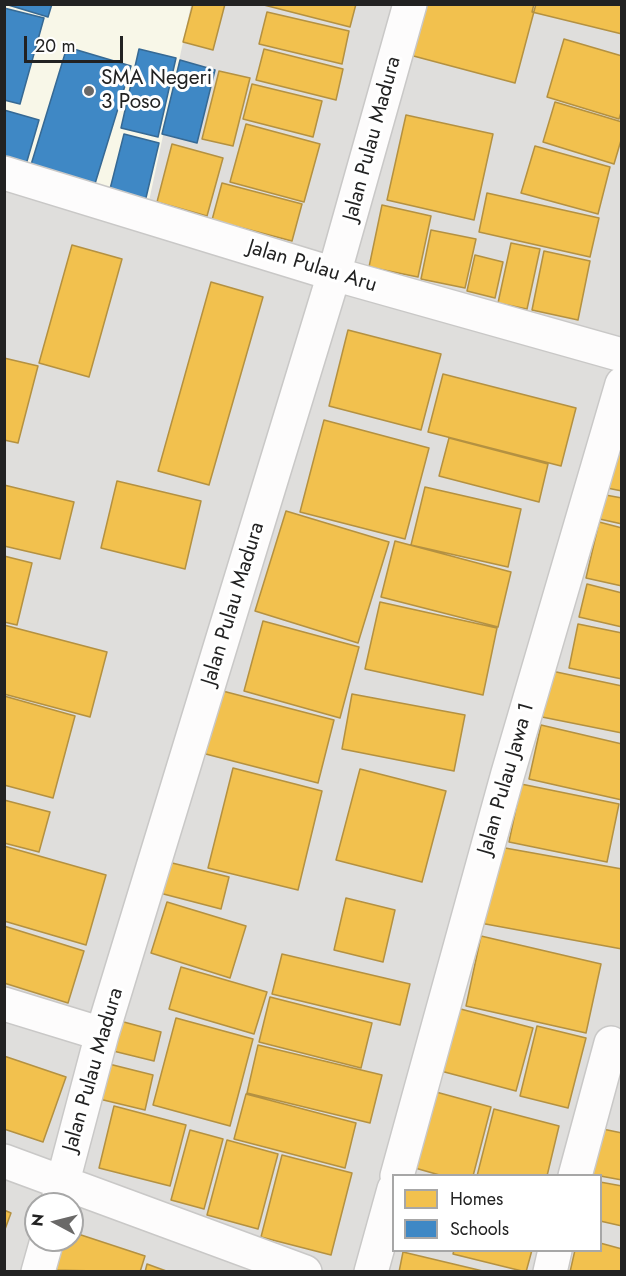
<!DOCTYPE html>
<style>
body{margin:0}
#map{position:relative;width:626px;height:1276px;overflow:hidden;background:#f0eeeb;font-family:Jost,sans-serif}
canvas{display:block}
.frame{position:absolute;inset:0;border:6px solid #222;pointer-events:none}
.legend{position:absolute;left:392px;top:1174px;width:210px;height:78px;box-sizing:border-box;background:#fff;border:2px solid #a7a7a7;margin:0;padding:8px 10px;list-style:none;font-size:18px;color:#222}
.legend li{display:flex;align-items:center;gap:12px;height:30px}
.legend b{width:30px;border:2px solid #a7a7a7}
.north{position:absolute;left:24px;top:1192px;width:60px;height:60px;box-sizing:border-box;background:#fff;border:2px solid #a7a7a7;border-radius:50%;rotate:277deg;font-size:16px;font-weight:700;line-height:24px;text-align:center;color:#222}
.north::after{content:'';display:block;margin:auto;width:21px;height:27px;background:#6a6968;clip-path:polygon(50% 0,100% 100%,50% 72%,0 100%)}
.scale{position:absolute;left:24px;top:36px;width:99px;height:27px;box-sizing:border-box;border:3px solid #222;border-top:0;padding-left:8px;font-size:18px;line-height:21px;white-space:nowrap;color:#222;-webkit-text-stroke:4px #fff;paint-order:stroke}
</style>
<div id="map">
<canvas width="626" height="1276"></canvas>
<div class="frame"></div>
<ul class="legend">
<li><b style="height:16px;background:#f2c14e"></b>Homes</li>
<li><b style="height:16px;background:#3f88c5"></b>Schools</li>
</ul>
<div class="north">N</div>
<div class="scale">20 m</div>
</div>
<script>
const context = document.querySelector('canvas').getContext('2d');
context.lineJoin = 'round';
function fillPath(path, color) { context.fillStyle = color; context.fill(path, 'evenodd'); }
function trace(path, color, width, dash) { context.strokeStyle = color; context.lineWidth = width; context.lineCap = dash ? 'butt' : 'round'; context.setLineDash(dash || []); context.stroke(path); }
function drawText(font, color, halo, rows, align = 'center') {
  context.font = font + ' Jost,sans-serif'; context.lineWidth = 6; context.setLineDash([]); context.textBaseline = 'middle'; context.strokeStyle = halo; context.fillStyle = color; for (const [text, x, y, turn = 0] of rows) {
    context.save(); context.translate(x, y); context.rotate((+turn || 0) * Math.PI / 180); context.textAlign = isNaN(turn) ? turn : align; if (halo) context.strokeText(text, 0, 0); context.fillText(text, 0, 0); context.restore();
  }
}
fillPath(new Path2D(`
 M5,5H621V1271L5,1272ZM394,1176H600V1250H394ZM36,1204H72V1240H36Z`), '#dfdedc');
fillPath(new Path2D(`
 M4,5H191L146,215L5,176Z`), '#f8f7e8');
const homes = new Path2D(`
 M193,4H225L213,50L183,42Z
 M260,4H356L350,27Z
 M419,4H536L515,83L406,54Z
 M534,4H622V34L532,12Z
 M267,12L349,31L342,64L259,44Z
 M564,39L622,56V109L619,119L547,97Z
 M264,49L343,69L336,100L256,80Z
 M219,71L250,78L233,146L202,139Z
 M252,84L322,101L313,137L243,119Z
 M555,102L622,122V137L614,164L543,142Z
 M406,115L493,134L474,220L387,200Z
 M246,124L320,144L304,202L230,182Z
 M172,144L223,158L207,216L157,202Z
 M535,146L610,167L598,214L521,193Z
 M222,183L302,204L292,241L212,220Z
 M487,193L599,218L590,257L479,232Z
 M382,205L431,216L418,277L369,267Z
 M431,230L476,239L465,288L421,279Z
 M511,243L540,249L527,309L498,303Z
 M72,245L122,259L89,377L39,363Z
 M544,251L590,261L578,320L532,310Z
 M475,255L503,262L495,298L467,291Z
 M211,282L263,297L209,485L158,471Z
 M348,330L441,354L421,430L329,406Z
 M4,358L38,366L18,443L4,440Z
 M443,374L576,408L561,466L428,432Z
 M324,420L429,448L405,539L300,512Z
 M622,423V491L607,488Z
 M449,438L548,464L539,502L439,476Z
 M117,481L201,501L185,569L101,548Z
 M4,485L74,502L60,559L4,546Z
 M425,487L521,509L508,567L411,545Z
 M600,494L622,498V524L595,518Z
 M286,511L389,542L358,643L255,611Z
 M599,522L622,528V586L586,578Z
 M395,541L511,572L498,627L381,597Z
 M4,556L32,563L17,625L4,622Z
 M587,584L622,593V627L579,617Z
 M380,602L497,628L483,695L365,669Z
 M263,621L359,647L340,718L244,691Z
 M578,624L622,633V679L569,668Z
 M4,625L107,652L90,717L4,694Z
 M547,670L622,686V733L537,716Z
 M215,689L334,720L318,783L198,752Z
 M352,694L465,715L454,771L342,749Z
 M4,696L75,716L53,798L4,785Z
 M541,725L622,744V800L529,779Z
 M233,768L322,791L298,890L208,868Z
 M360,769L446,791L422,882L336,860Z
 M521,784L619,804L607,862L509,842Z
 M4,800L50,812L39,852L4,843Z
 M4,846L106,875L86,945L4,921Z
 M494,846L622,869V949L480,923Z
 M160,860L229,877L221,909L152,891Z
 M346,898L395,910L383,962L334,950Z
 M167,902L246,926L230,978L151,953Z
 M4,926L84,951L68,1003L4,983Z
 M481,936L601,964L586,1033L466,1006Z
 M282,954L410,984L400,1025L272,994Z
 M181,967L267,992L254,1034L169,1009Z
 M270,997L372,1023L361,1068L259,1042Z
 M453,1007L533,1028L516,1091L437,1070Z
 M109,1018L161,1032L154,1061L101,1048Z
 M176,1018L253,1039L230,1126L153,1105Z
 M537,1026L586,1038L568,1108L520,1096Z
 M258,1045L382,1075L370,1123L247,1093Z
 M4,1056L66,1077L43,1142L4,1129Z
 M101,1062L153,1075L145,1110L91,1097Z
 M436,1092L491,1107L473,1176H443L415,1168Z
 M246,1094L356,1123L345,1168L234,1139Z
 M114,1106L186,1125L170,1186L99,1168Z
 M494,1109L559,1126L547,1176H477Z
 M593,1127L622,1133V1180L584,1173Z
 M190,1130L223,1139L204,1209L171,1200Z
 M227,1140L278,1154L258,1229L207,1215Z
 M282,1155L352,1173L331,1255L261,1237Z
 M600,1182L622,1186V1226L600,1221Z
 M4,1210L11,1213L4,1232Z
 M72,1232L145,1256L140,1272L54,1270L64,1240H72Z
 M600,1243L622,1249V1272H570L575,1250H600Z
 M454,1250H532L526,1272L453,1254Z
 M403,1252L487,1272H399Z
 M147,1264L169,1272H145Z`);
fillPath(homes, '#f2c14e');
trace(homes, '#b49141', 1.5);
const schools = new Path2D(`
 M5,4H52L48,17Z
 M4,8L44,18L20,104L4,100Z
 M67,47L131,66L94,187L30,168Z
 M139,49L176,58L158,137L121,128Z
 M180,60L215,70L197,143L162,134Z
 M4,110L39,120L25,168L4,162Z
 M124,134L159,143L145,202L109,193Z`);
fillPath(schools, '#3f88c5');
trace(schools, '#366994', 1.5);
const street = new Path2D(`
 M4,173L334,274L622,355
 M4,1004L102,1034
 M4,1161L305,1272
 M397,1176L508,773L622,384
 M575,1176L611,1043
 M57,1204L102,1034L334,274L410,4
 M38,1272L47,1240
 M371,1272L394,1189
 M550,1272L555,1250`);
trace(street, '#c9c8c7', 36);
trace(street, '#fdfcfc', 33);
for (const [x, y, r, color] of [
 [89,91,6,"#6a6968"]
]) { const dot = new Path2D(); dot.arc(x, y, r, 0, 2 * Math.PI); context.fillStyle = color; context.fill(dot); trace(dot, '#fff', 2); }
drawText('21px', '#222', '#fff', [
 ["SMA Negeri",101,79],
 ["3 Poso",101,103]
], 'left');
drawText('21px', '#222', '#fff', [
 ["Jalan Pulau Madura",373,139,-75],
 ["Jalan Pulau Aru",312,267,17],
 ["Jalan Pulau Madura",234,604,-73],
 ["Jalan Pulau Jawa 1",507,779,-74],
 ["Jalan Pulau Madura",94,1070,-74]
]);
</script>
